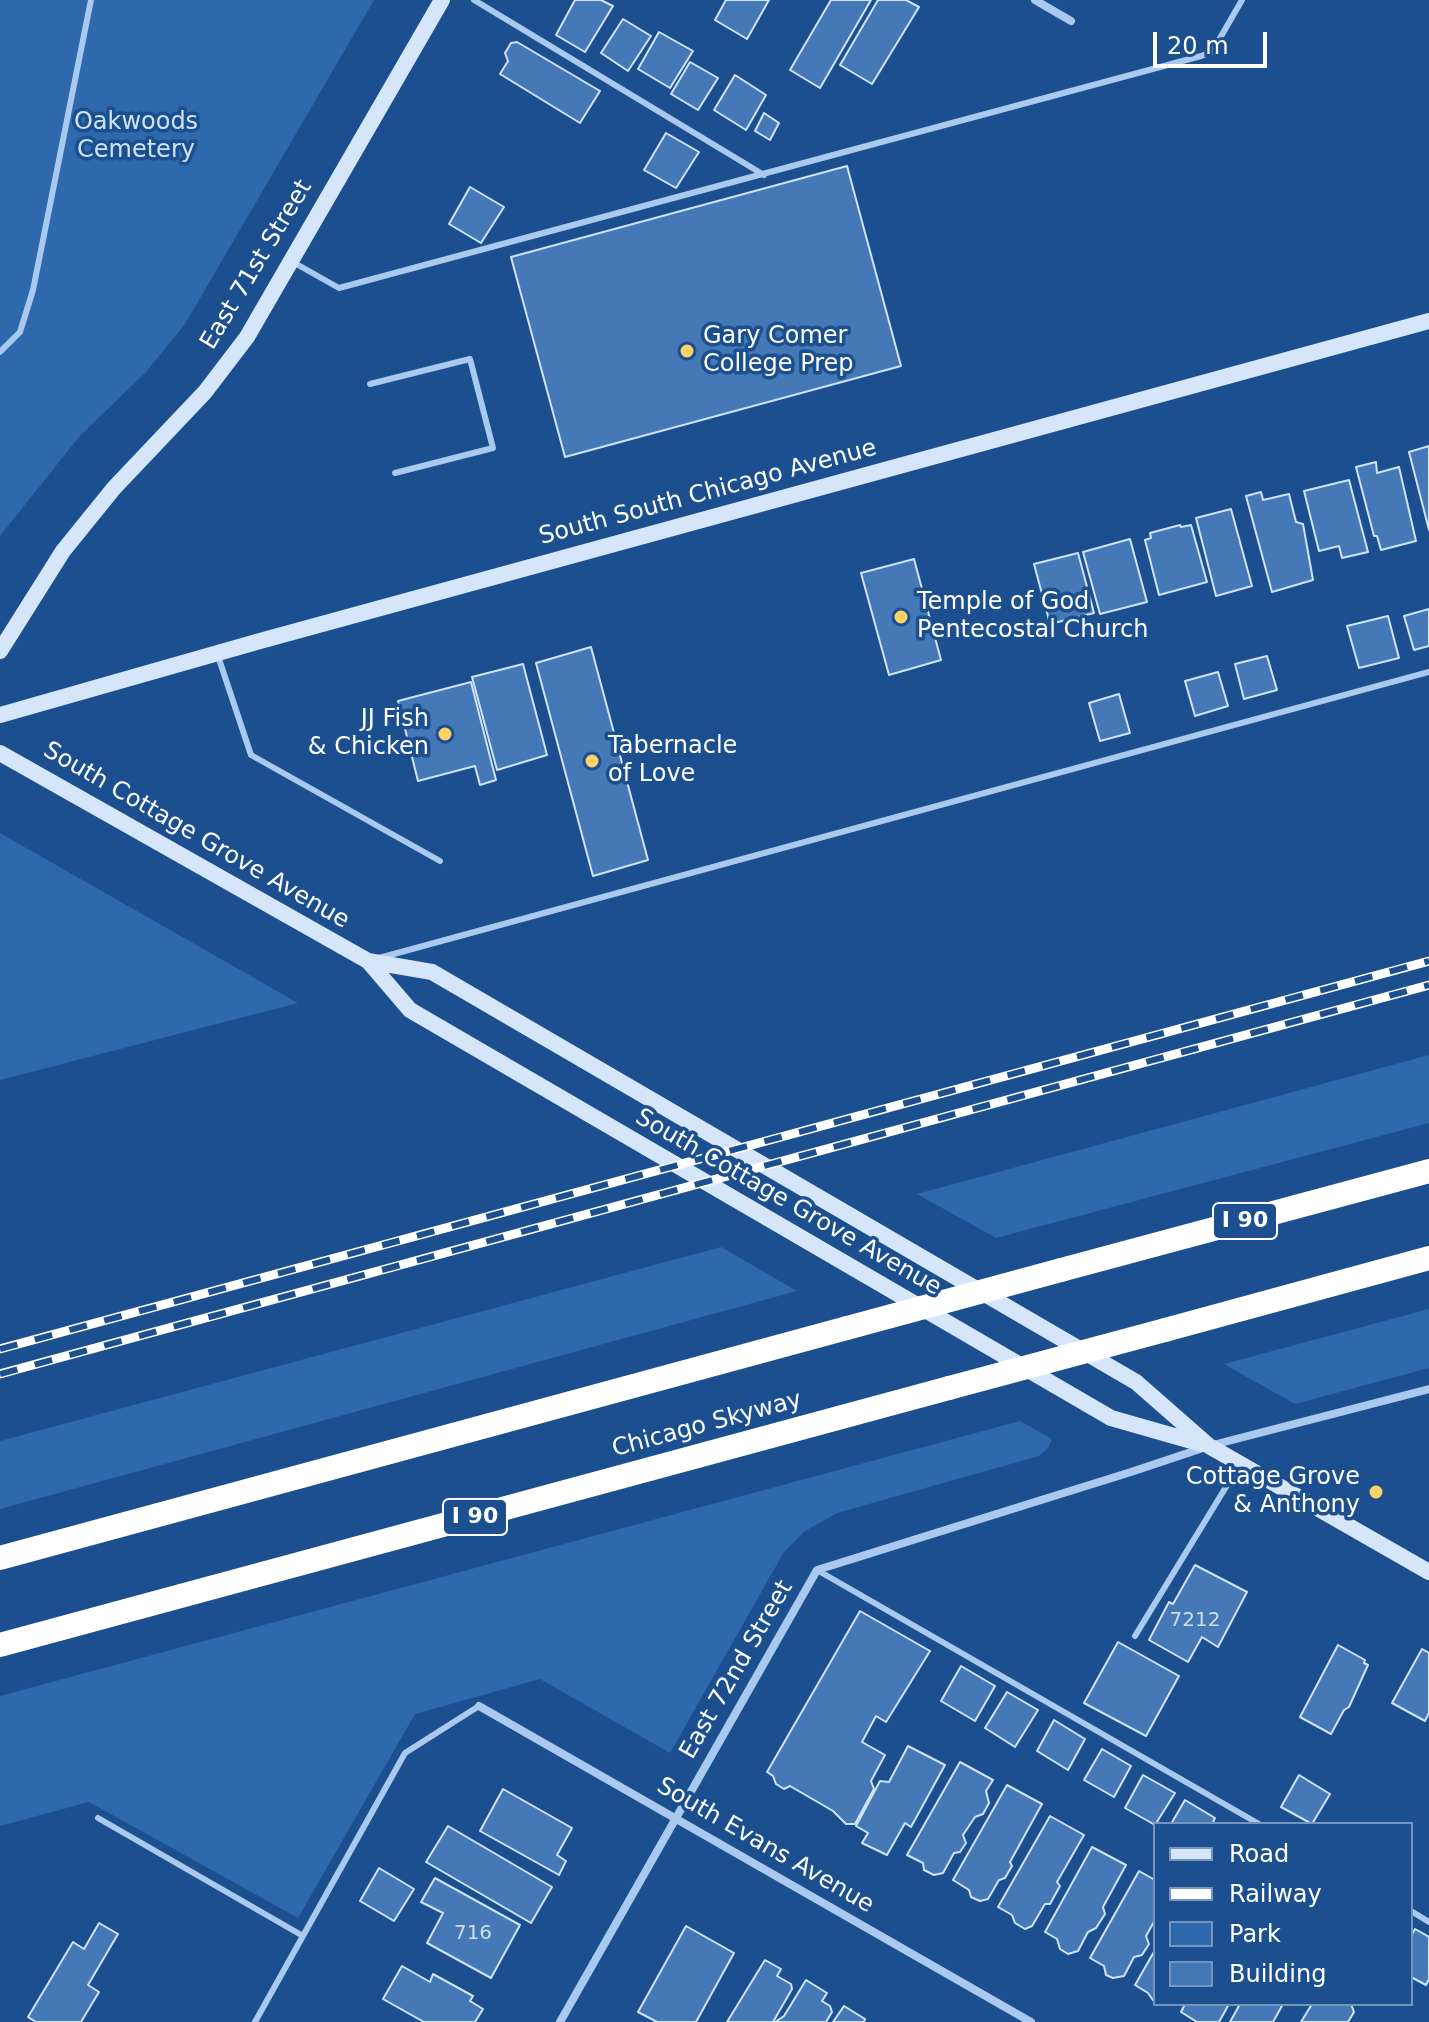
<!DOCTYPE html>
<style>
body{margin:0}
#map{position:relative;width:1429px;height:2022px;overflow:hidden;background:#1b4f8f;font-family:"DejaVu Sans",sans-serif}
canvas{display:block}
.legend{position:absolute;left:1153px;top:1822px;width:260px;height:184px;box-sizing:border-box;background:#1b4f8f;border:2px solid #7695bc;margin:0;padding:10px 14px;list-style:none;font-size:24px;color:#fff}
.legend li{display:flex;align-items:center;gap:16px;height:40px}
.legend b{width:40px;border:2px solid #7695bc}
.scale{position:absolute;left:1153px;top:32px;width:114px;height:36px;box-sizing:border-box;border:4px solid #fff;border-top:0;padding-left:10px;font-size:24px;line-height:28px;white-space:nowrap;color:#fff;-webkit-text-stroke:6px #1b4f8f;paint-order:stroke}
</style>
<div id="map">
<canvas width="1429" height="2022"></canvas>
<ul class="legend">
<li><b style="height:10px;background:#d6e6fa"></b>Road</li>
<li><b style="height:10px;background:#fff"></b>Railway</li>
<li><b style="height:22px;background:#2e69ad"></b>Park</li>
<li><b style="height:22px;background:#4478b7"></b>Building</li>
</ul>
<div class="scale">20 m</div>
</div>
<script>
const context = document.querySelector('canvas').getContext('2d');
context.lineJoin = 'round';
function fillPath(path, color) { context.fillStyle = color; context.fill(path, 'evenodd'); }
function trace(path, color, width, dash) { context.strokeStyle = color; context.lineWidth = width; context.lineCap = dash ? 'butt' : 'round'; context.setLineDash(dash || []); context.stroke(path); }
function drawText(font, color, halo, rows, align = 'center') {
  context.font = font + ' "DejaVu Sans",sans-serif'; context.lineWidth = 7; context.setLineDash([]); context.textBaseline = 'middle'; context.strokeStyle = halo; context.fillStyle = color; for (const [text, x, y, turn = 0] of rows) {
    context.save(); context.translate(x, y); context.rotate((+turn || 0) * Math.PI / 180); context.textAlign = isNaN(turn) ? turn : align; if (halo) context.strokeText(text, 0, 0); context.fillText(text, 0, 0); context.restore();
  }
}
fillPath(new Path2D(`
 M0,0H374L185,324L147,371L79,437L0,536Z
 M0,833L298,1003L0,1080Z
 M1429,1055V1123L996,1238L917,1194Z
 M721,1247L797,1291L0,1509V1441Z
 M1429,1309V1368L1295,1404L1224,1364Z
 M1020,1421L1052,1439L1048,1448L1039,1456L837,1513L805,1531L784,1552L670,1753L540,1679L415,1714L298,1918L89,1802L0,1826V1696Z`), '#2e69ad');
const building = new Path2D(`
 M575,0H601L613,6L585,52L556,35Z
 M726,0H769L747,39L715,20Z
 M831,0H871L820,88L790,70Z
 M878,0H906L919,7L872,84L840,65Z
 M623,19L651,36L628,71L601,53Z
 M659,32L693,51L670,88L638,69Z
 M517,42L600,91L580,123L500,74L508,61L505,53L511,43Z
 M690,62L718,78L698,110L671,94Z
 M735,75L766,95L746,130L714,110Z
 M764,113L779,123L770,140L755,131Z
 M666,133L699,152L676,188L644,170Z
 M847,166L901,366L565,457L511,257Z
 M470,187L504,207L481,243L449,224Z
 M1429,446V530L1409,452Z
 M1376,462L1377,473L1399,467L1416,541L1381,550L1377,536H1374L1356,467Z
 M1349,480L1368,552L1342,558L1339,546L1319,551L1304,491Z
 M1261,492L1263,500L1289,494L1296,522L1303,524L1313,580L1272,592L1246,496Z
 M1231,509L1252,586L1216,596L1196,518Z
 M1180,525L1181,527L1191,525L1207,582L1159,595L1145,540L1151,538L1150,533Z
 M1130,539L1147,602L1100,614L1083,552Z
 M1078,553L1094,613L1050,624L1034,564Z
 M914,559L941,660L889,675L861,573Z
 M1429,609V646L1414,650L1404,616Z
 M1388,616L1399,658L1359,668L1347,626Z
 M591,647L648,860L593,876L536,663Z
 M1267,656L1277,690L1244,699L1235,664Z
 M523,664L547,755L497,770L472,677Z
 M1218,672L1228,706L1195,716L1185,681Z
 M471,682L496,780L480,785L475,766L418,781L398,701Z
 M1119,694L1130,733L1100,741L1089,703Z
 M1195,1565L1247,1592L1218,1647L1202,1637L1188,1662L1149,1640L1169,1602L1173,1604Z
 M860,1611L930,1651L886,1722L876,1716L862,1742L885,1755L871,1781L874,1789L855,1824H846L833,1811L790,1786L784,1789L776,1784L773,1776L767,1772Z
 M1118,1642L1179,1676L1146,1736L1084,1703Z
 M1338,1645L1365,1660L1364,1663L1368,1665L1349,1707L1344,1710L1331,1734L1300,1717Z
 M1422,1649L1429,1653V1713L1425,1721L1392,1703Z
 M961,1666L995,1686L975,1721L941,1701Z
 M1007,1692L1038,1710L1015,1747L985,1728Z
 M1054,1720L1085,1739L1068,1770L1037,1751Z
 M908,1746L945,1765L911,1827L905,1823L887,1855L862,1843L868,1833L856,1826L880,1781L889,1782Z
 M1102,1749L1131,1766L1114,1797L1084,1780Z
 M960,1762L993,1780L986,1791L989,1803L983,1814L975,1817L963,1835L966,1843L960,1852L954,1853L943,1873L934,1875L924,1870L923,1863L907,1855Z
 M1143,1775L1175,1793L1155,1825L1125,1808Z
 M1299,1775L1330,1794L1312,1824L1281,1807Z
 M1007,1785L1042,1804L1010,1862L1012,1866L1005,1878L999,1880L988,1899L980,1901L971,1897L969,1890L953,1880Z
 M503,1789L572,1828L557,1855L566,1861L559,1875L480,1831Z
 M1185,1800L1215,1818L1212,1824H1171Z
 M1050,1816L1084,1835L1057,1882L1060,1886L1050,1904H1045L1032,1926L1025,1929L1015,1923L1012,1915L998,1907Z
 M448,1826L552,1887L531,1923L426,1862Z
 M1092,1847L1126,1865L1103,1907L1105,1914L1096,1928L1088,1932L1078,1951L1068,1954L1060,1949L1057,1939L1045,1932Z
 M379,1868L414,1889L394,1921L360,1901Z
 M1139,1871L1155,1880V1920L1146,1936L1149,1944L1142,1955L1134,1957L1124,1976L1113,1978L1106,1975L1104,1966L1090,1958Z
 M435,1878L520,1925L491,1978L427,1943L443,1913L421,1902Z
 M99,1923L118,1934L88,1985L99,1992L81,2022H36L28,2017L73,1942L84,1949Z
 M686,1926L734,1953L696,2022H657L638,2012Z
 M1415,1929L1429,1937V1979L1426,1985L1411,1977V1936Z
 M1155,1950V2003L1148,1993L1135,1985Z
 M765,1960L781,1969L777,1976L791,1984L792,1989L773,2022H727Z
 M402,1966L430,1982L433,1974L473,1996L470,2001L483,2009L475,2022H424L383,1999Z
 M806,1980L827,1993L822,2001L830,2006L832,2012L826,2022H775L784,2016Z
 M1185,2004H1229L1219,2022H1197L1181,2012Z
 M1240,2004H1283L1273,2022H1230Z
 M1312,2004H1351L1354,2012L1348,2022H1301Z
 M844,2006L865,2019L864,2022H833Z`);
fillPath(building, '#4478b7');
trace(building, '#cfe3fa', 2);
trace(new Path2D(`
 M474,0L764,175
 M291,261L339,288L1201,56L1212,52L1242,0
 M0,352L20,332L33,290L91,0
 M370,384L470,359L493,448L395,473
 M218,656L251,755L440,861
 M379,958L1429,672
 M817,1570L1259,1824
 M1135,1636L1240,1464
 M98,1818L303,1936
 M1411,1911L1429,1922
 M255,2022L405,1753L479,1706`), '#a9c9ee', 6);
trace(new Path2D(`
 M1035,0L1071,21
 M479,1706L1031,2022
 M560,2022L817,1570L1131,1472L1209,1446L1429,1389`), '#a9c9ee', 8);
trace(new Path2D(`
 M0,651L63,551L114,488L205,392L247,337L442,0
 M0,715L260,641L1429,321
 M0,753L368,961L432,972L1136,1382L1209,1446L1429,1572
 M368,961L410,1010L1111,1418L1202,1444`), '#d6e6fa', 16);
trace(new Path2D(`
 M1061,1270L1429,1171
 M1165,1330L1429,1258
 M0,1558L847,1328
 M0,1645L949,1388`), '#fff', 24);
const rail = new Path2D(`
 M0,1349L1429,961
 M0,1374L1429,985`);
trace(rail, '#fff', 9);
trace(rail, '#1b4f8f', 6, [18]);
trace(new Path2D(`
 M847,1328L1061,1270
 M949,1388L1165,1330`), '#fff', 24);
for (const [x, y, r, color] of [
 [687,351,8,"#ffd166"],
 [901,617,8,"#ffd166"],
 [445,734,8,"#ffd166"],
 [592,761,8,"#ffd166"],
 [1376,1492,8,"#ffd166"]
]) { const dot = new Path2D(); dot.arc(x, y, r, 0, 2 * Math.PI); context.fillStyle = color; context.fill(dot); trace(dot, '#1b4f8f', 3); }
drawText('20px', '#d0dded', null, [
 ["7212",1195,1621],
 ["716",473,1934]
]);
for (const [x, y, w] of [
 [1245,1221,64],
 [475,1517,64]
]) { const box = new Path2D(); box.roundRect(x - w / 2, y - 18, w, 36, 6); context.fillStyle = '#1b4f8f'; context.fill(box); trace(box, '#fff', 2); }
drawText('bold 22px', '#fff', null, [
 ["I 90",1245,1221],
 ["I 90",475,1517]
]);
drawText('24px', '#cfe3fa', '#1b4f8f', [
 ["Oakwoods",136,123],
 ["Cemetery",136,151]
]);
drawText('24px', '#fff', '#1b4f8f', [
 ["East 71st Street",257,265,-59],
 ["South South Chicago Avenue",708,493,-15],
 ["South Cottage Grove Avenue",196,836,30],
 ["South Cottage Grove Avenue",788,1203,30],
 ["Chicago Skyway",707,1425,-15],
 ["East 72nd Street",737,1670,-60],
 ["South Evans Avenue",765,1846,30]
]);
drawText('24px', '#fff', '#1b4f8f', [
 ["Gary Comer",703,337],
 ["College Prep",703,365],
 ["Temple of God",917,603],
 ["Pentecostal Church",917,631],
 ["JJ Fish",429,720,"right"],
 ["& Chicken",429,748,"right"],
 ["Tabernacle",608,747],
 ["of Love",608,775],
 ["Cottage Grove",1360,1478,"right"],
 ["& Anthony",1360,1506,"right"]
], 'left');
</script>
